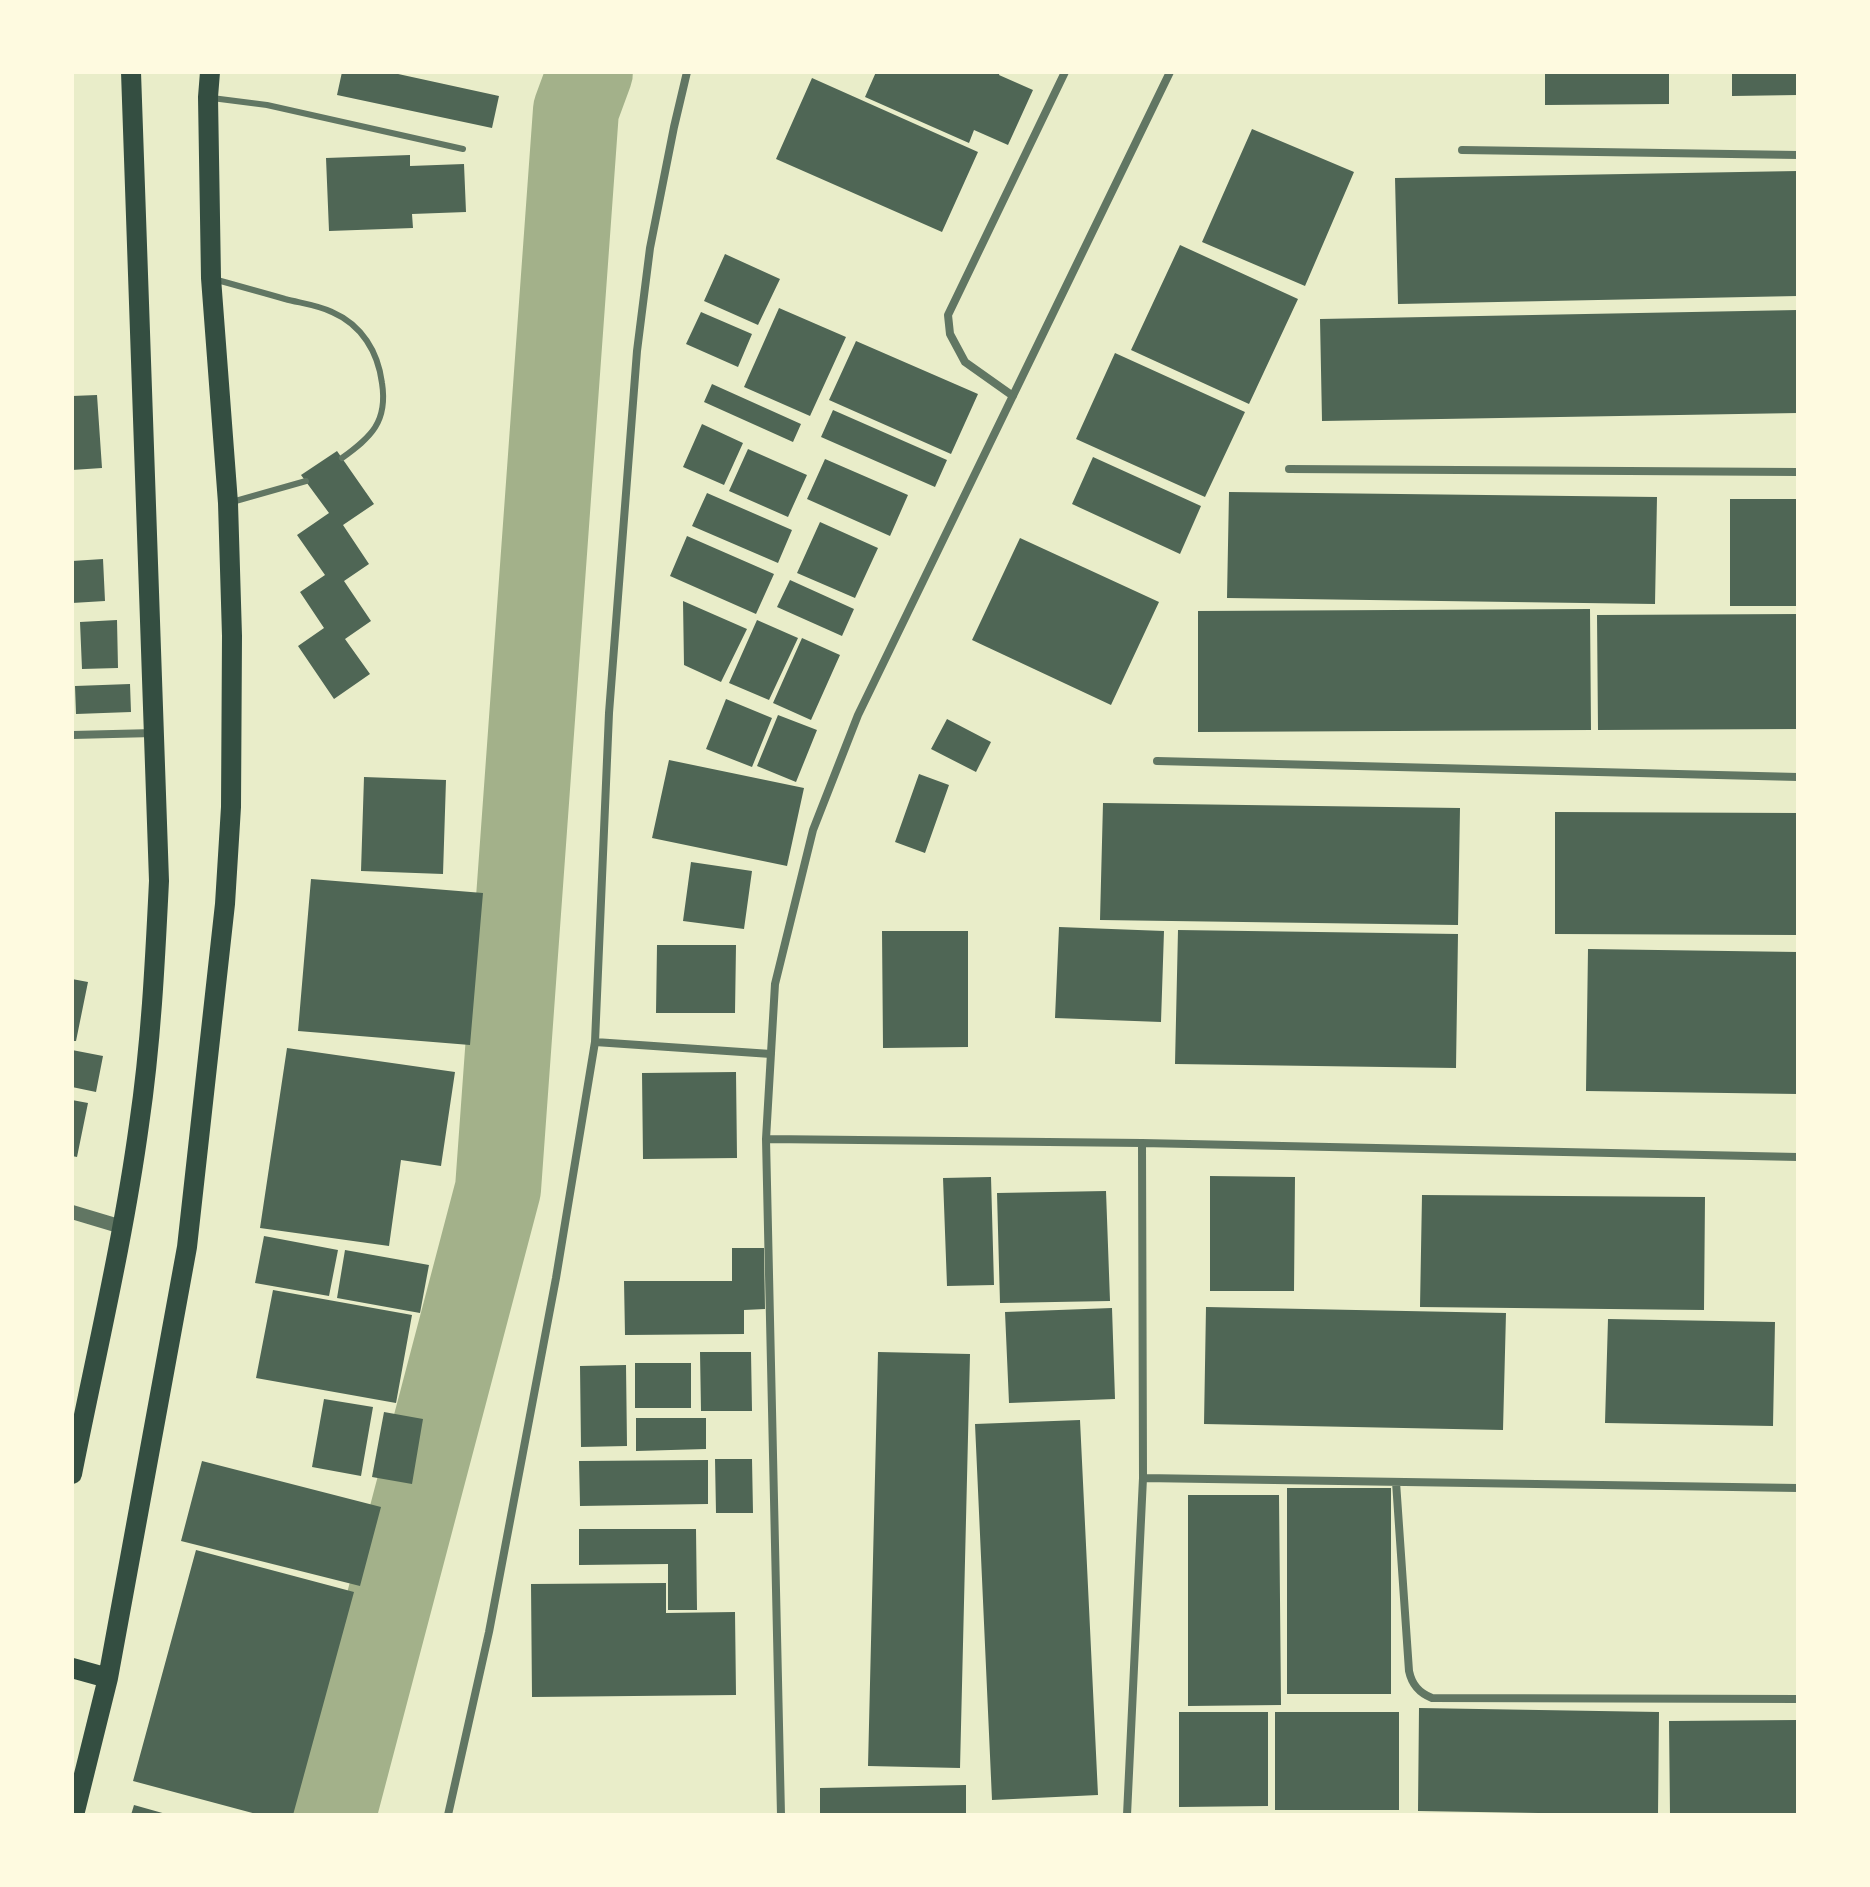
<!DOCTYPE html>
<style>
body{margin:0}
#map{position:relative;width:1870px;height:1887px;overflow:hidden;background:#e9edc9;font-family:Literata,serif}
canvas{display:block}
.frame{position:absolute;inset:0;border:74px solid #fefae0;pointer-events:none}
</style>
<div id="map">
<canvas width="1870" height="1887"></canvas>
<div class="frame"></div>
</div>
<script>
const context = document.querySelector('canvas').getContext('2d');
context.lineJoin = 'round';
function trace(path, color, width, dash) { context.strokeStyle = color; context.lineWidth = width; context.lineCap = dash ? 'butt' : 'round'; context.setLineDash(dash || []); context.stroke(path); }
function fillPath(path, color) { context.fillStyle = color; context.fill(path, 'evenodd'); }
trace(new Path2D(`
 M333,1815L498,1189L576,110L590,72`), '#a3b18a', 86);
fillPath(new Path2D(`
 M342,72H389L499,96L492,128L337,95Z
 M876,72H1000L999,75L1033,90L1008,145L974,130L969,143L865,97Z
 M1545,72H1669V104L1545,105Z
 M1732,72H1798V95L1732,96Z
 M812,78L978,152L942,232L776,159Z
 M1252,129L1354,172L1305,286L1202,242Z
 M410,155V166L464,164L466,212L412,214L413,228L329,231L326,158Z
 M1798,171V296L1398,304L1395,178Z
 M1180,245L1298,299L1249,404L1131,350Z
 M725,254L780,279L758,325L704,301Z
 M779,308L846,337L810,416L744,387Z
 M1798,310V413L1322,421L1320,319Z
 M701,312L752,334L738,367L686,344Z
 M856,341L978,394L951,454L829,400Z
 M1115,353L1245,412L1205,497L1076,439Z
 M712,384L801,424L793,442L704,402Z
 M97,395L102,468L72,470V396Z
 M833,410L947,460L935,487L821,437Z
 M702,424L743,443L724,485L683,467Z
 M748,449L807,475L788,517L729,491Z
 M337,451L374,504L343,525L369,564L344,581L371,621L345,639L370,674L334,699L298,646L324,628L300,592L325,575L297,535L329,513L301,475Z
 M1093,457L1201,506L1180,554L1072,504Z
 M825,459L908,495L890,536L807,499Z
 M1229,492L1657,497L1655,604L1227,598Z
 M707,493L792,530L778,563L692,526Z
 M1730,499H1798V606H1730Z
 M820,522L878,548L855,598L797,573Z
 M687,536L774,574L756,614L670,576Z
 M1020,538L1159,602L1111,705L972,640Z
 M103,559L105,601L72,603V561Z
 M790,580L854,609L842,636L777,607Z
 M683,601L747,629L721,682L684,665Z
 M1590,609L1591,730L1198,732V611Z
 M1798,614V729L1598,730L1597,615Z
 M117,620L118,668L82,669L80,622Z
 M757,620L798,638L769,700L729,683Z
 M802,638L840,655L811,720L773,703Z
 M130,684L131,712L76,714L75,686Z
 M726,699L772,718L752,767L706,749Z
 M778,715L817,730L796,782L757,766Z
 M947,719L991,742L976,772L931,749Z
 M669,760L804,788L787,866L652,838Z
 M919,774L949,785L925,853L895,842Z
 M364,777L446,780L443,874L361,871Z
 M1103,803L1460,808L1458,925L1100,920Z
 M1555,812L1798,813V935L1555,934Z
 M691,862L752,871L744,929L683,921Z
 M311,879L483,893L470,1045L298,1031Z
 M1059,927L1164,931L1161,1022L1055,1018Z
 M1178,930L1458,934L1456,1068L1175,1064Z
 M882,931H968V1047L883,1048Z
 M657,945H736L735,1013H656Z
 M1588,949L1798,952V1094L1586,1091Z
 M72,979L88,982L76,1041H72Z
 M287,1048L455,1072L441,1166L401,1160L389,1246L260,1228Z
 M72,1050L103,1056L96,1092L72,1087Z
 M736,1072L737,1158L643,1159L642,1073Z
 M72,1100L88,1103L77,1157L72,1156Z
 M1210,1176L1295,1177L1294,1291H1210Z
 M991,1177L994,1285L947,1286L943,1178Z
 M1106,1191L1110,1301L1000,1303L997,1193Z
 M1422,1195L1705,1197L1704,1310L1420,1307Z
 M264,1236L338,1250L329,1296L255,1283Z
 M732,1248H764L765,1309L744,1310V1334L625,1335L624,1281H732Z
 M345,1250L429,1265L420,1313L337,1298Z
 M273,1290L412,1315L396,1403L256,1378Z
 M1206,1307L1506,1313L1503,1430L1204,1424Z
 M1112,1308L1115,1399L1009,1403L1005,1312Z
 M1608,1319L1775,1322L1773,1426L1605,1423Z
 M700,1352H751L752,1411H701Z
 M878,1352L970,1354L960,1768L868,1766Z
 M635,1363H691V1408H635Z
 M626,1365L627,1446L581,1447L580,1366Z
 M324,1399L373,1407L361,1476L312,1467Z
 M384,1412L423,1419L412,1484L372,1477Z
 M636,1418H706V1449L636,1451Z
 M1080,1420L1098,1795L992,1800L975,1424Z
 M715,1459H752L753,1513H716Z
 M708,1460V1504L580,1506L579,1461Z
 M202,1461L381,1507L360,1586L181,1541Z
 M1287,1488H1391V1694H1287Z
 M1188,1495H1279L1281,1705L1188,1706Z
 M579,1529H696L697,1610H668V1564L579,1565Z
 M196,1550L354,1592L293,1815H260L133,1781Z
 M666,1583V1613L735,1612L736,1695L532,1697L531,1584Z
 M1419,1708L1659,1712L1658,1815L1418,1811Z
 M1179,1712H1268V1806L1179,1807Z
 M1275,1712H1399V1810H1275Z
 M1798,1720V1815H1670L1669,1721Z
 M966,1785V1815H820V1788Z
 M134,1805L166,1814V1815H131Z`), '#4f6655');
trace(new Path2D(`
 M212,98L267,105L463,149
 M214,279C238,286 261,292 285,299C300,303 318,305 332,312C362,325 378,352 382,383C388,422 371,437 342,458
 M232,502L306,481`), '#617663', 6);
trace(new Path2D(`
 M1462,150L1798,155
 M1013,396L965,362L950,334L948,315L1065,72
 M1289,469L1798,472
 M72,735L154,733
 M1157,761L1798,777
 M595,1042L771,1054
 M766,1139L1142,1143L1798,1157
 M1143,1478L1798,1488
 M1396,1482L1409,1671C1412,1685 1419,1693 1432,1698L1798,1699
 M448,1815L489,1632L556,1278L595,1042L609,713L637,351L650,248L674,127L687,72
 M781,1815L766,1139L775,984L813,830L858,715L1170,72
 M1127,1815L1143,1478L1142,1143`), '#617663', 8);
trace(new Path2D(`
 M72,1212L122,1227`), '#617663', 14);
trace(new Path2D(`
 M72,1474C95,1358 123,1242 139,1125C151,1044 155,963 159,881L131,72
 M72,1668L108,1678
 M74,1815L108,1678L187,1247L225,904L231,807L232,636L228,503L211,278L208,97L210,72`), '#344e41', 20);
</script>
